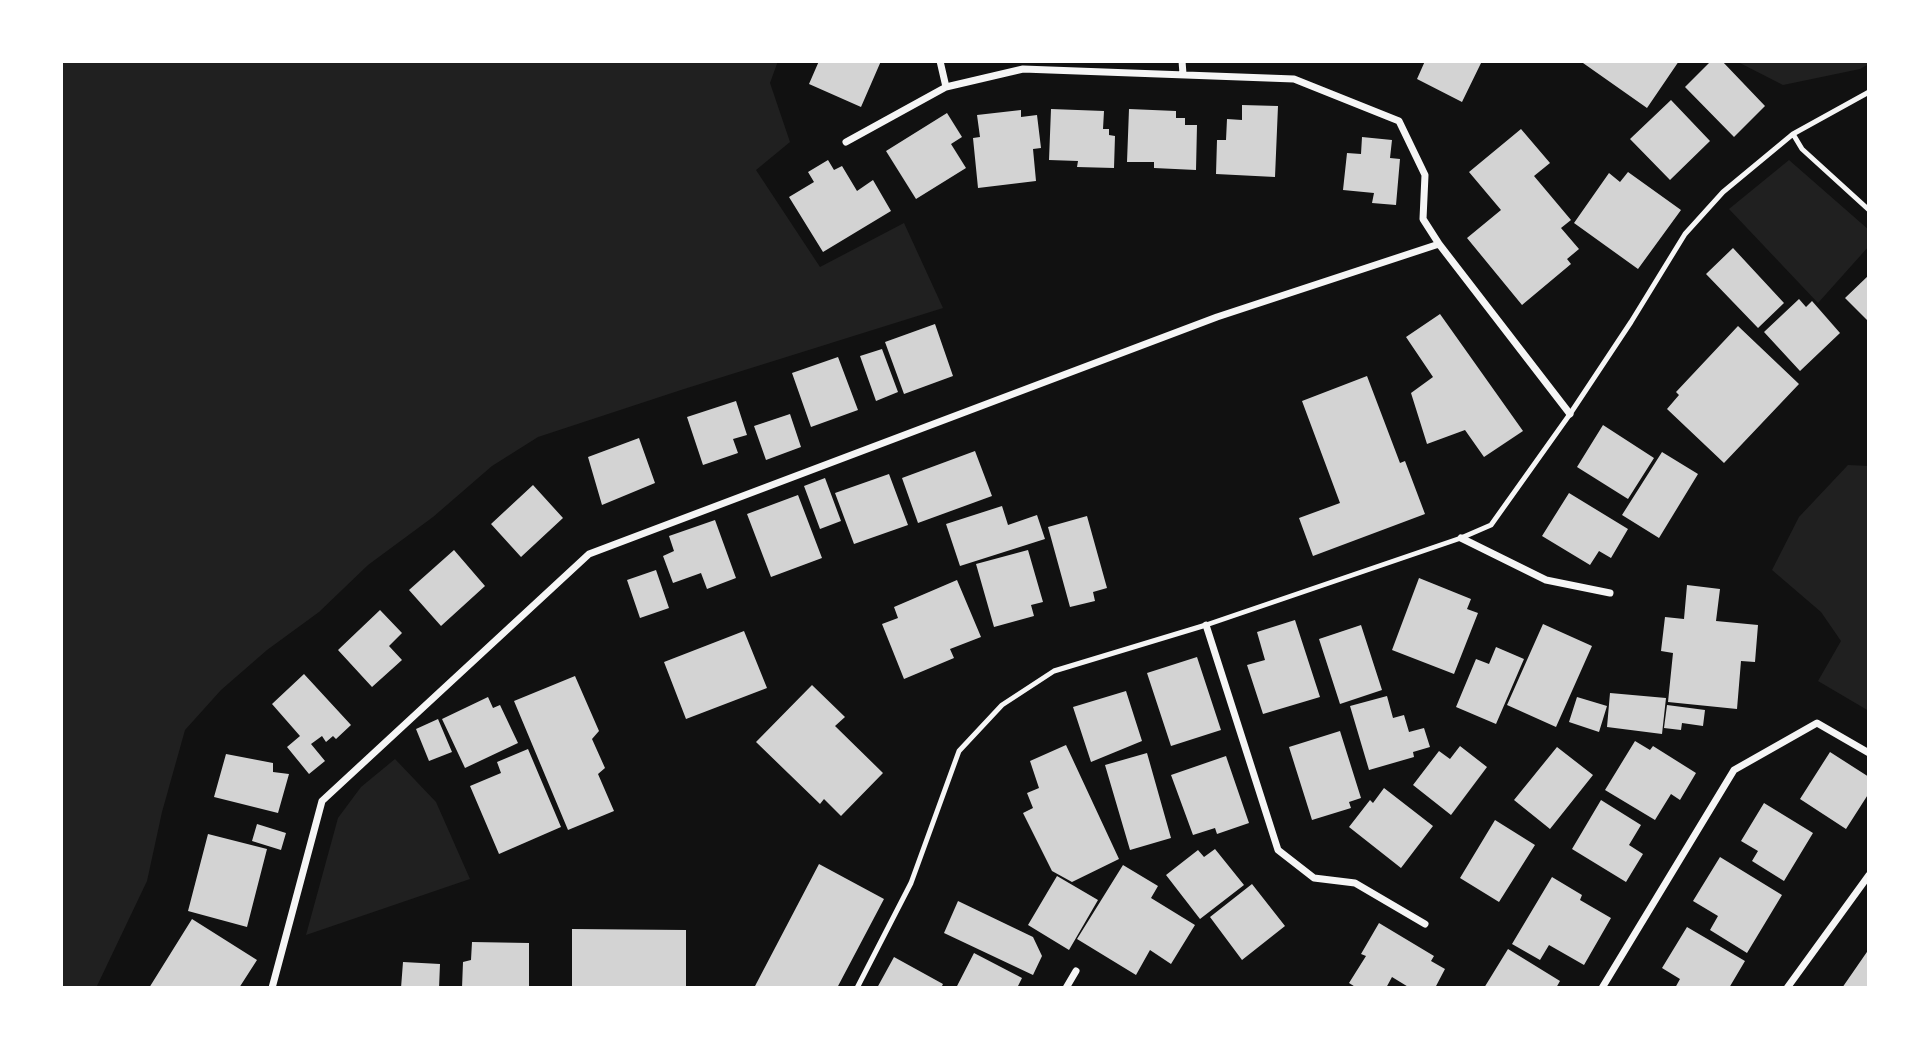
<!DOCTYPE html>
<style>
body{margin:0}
#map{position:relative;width:1930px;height:1049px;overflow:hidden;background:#111;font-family:"Exo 2",sans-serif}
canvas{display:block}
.frame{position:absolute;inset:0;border:63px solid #fff;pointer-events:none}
</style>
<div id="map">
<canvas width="1930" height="1049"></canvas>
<div class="frame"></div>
</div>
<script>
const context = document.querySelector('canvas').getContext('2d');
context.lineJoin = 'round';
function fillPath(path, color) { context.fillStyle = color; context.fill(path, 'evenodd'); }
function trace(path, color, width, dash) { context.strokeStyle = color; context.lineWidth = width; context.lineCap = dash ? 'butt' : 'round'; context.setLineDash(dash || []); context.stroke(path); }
fillPath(new Path2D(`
 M61,61H778L770,83L790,142L756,170L820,267L904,223L943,308L684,389L538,437L492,466L433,517L368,565L319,612L267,650L221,690L185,730L162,812L147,881L96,988H61Z
 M1736,61H1869V64L1860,69L1783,85Z
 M1789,160L1869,230V246L1818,303L1729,209Z
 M1848,465L1869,466V711L1818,681L1841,641L1821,612L1772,570L1799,517Z
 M395,759L436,802L470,879L306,935L338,818L361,787Z`), '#202020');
fillPath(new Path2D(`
 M819,61H881L861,107L809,84Z
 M1425,61H1482L1462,102L1417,79Z
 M1584,61H1679L1647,108L1583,63Z
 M1711,61H1722L1765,106L1734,137L1685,87Z
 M1671,100L1710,141L1670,180L1630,139Z
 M1242,105L1278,106L1275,177L1216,174L1217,140H1226L1227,119L1242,120Z
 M1051,109L1104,111L1103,129H1109V135L1115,136L1114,168L1077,167L1078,161L1049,160Z
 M1129,109L1176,111V118H1185V125H1197L1196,170L1154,168V162H1127Z
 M1021,110V117L1037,115L1041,148L1033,149L1036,181L978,188L973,138L980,137L977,115Z
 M947,113L962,137L951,144L966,168L916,199L886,151Z
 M1521,129L1550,163L1534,176L1571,220L1561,228L1579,249L1567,259L1571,264L1522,305L1467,238L1501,210L1469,172Z
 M1362,137L1392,140L1390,158L1400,159L1396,205L1372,203L1374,193L1343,190L1347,153L1361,154Z
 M828,160L834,170L842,166L857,191L873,180L891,211L823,252L789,197L814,182L808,172Z
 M1628,172L1681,210L1638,269L1574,223L1609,173L1620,182Z
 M1733,248L1784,303L1758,328L1706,274Z
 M1869,275V322L1845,298Z
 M1799,299L1806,307L1812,301L1840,333L1800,371L1764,332Z
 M1440,314L1523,431L1484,457L1465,430L1427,444L1411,393L1433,377L1406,337Z
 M935,324L953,376L904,394L885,342Z
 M1738,326L1799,384L1724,463L1667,409L1679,395L1676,392Z
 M882,349L898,392L876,401L860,356Z
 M838,357L858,410L811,427L792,373Z
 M1367,376L1400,463L1405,461L1425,514L1313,556L1299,518L1340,503L1302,401Z
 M736,401L747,435L733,439L738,453L703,465L687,417Z
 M790,414L801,447L766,460L754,426Z
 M1603,425L1654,458L1628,499L1577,467Z
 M639,438L655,483L602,505L588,457Z
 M975,451L992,496L918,523L902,478Z
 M1662,452L1698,474L1659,538L1622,515Z
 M889,474L908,525L854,544L835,493Z
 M825,478L841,521L820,529L804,486Z
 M533,485L563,518L521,557L491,524Z
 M1569,493L1628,529L1611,558L1599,551L1590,565L1542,536Z
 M798,495L822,558L771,577L747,514Z
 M1002,506L1008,525L1037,515L1045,539L960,566L946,524Z
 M1087,516L1107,588L1093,592L1095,601L1070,607L1048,527Z
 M715,520L736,578L707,589L701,573L673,583L663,556L674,551L669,536Z
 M454,550L485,586L441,626L409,590Z
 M1028,550L1043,602L1031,605L1034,616L994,627L976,564Z
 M656,570L669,608L640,618L627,580Z
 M1419,578L1471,599L1467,609L1478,613L1454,674L1392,650Z
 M957,580L981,637L950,649L954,658L904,679L882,624L898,618L894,607Z
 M1687,585L1720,589L1716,621L1758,625L1755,662L1741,661L1737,709L1668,702L1673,653L1661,651L1665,617L1684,619Z
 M380,610L402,633L389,646L402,660L372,687L338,650Z
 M1295,620L1320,697L1263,714L1247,665L1265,660L1257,632Z
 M1543,624L1592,646L1556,727L1507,705Z
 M1361,625L1382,690L1340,704L1319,639Z
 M744,631L767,688L686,719L664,662Z
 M1496,647L1524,659L1496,724L1456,707L1476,659L1489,664Z
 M1197,657L1221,730L1171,746L1147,673Z
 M304,674L351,725L336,739L333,736L326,742L322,736L311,744L325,761L309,774L287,747L300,736L272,704Z
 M575,676L599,731L592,739L605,768L598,774L614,811L568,830L514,701Z
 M812,685L845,717L835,726L883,773L841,816L824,799L820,804L756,742Z
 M1126,691L1142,741L1091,762L1073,707Z
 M1610,693L1666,698L1662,734L1607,727Z
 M1387,696L1393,718L1404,715L1409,732L1424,728L1430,747L1413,752L1414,757L1369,770L1350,706Z
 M488,697L493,708L500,705L518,743L465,768L442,719Z
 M1577,697L1607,706L1599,732L1569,722Z
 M1667,705L1705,710L1703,726L1682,723L1681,730L1664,728Z
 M438,719L452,752L429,761L416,729Z
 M1340,731L1361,798L1349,802L1351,808L1312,820L1289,747Z
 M1635,741L1650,750L1653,746L1696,773L1680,800L1671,794L1655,820L1605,790Z
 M1066,745L1119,859L1072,882L1052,871L1023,813L1033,808L1027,793L1039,788L1030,761Z
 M1460,746L1487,767L1451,815L1413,785L1439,751L1450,759Z
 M1557,747L1593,775L1550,829L1514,800Z
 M528,749L561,827L499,854L470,786L501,773L497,762Z
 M1830,752L1869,777V793L1846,829L1800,799Z
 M1147,753L1171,838L1130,850L1105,765Z
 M226,754L273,763V772L289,774L278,813L214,797Z
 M1226,756L1249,823L1217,834L1215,828L1193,835L1171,775Z
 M1384,788L1433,826L1401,868L1349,827L1370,800L1373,803Z
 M1601,800L1641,825L1629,845L1643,854L1626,882L1572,849Z
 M1764,803L1813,833L1784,881L1752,861L1758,851L1741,841Z
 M1495,820L1535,845L1499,902L1460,878Z
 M257,824L286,833L281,850L252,841Z
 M208,834L267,849L247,927L188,911Z
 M1215,849L1244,885L1200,919L1166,875L1198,850L1204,857Z
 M1720,857L1782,895L1747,953L1710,930L1718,916L1693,901Z
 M819,864L884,899L837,988H754Z
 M1123,865L1158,886L1151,898L1195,925L1171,964L1150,950L1136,975L1077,939Z
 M1057,876L1098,900L1069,950L1028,925Z
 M1552,877L1582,895L1580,900L1611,918L1584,965L1549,945L1540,960L1512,944Z
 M1252,884L1285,926L1242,960L1210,917Z
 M958,901L1033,937L1042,956L1033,975L944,933Z
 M192,919L257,960L239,988H149Z
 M1379,923L1434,956L1431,961L1445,969L1435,988H1410L1392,977L1386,988H1357L1349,983L1366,956L1361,954Z
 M1687,927L1745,961L1729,988H1675L1680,979L1662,968Z
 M572,929L686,930V988H572Z
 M472,942L529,943V988H462L463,962L471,960Z
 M1508,949L1560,981L1556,988H1484Z
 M1869,949V988H1842Z
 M974,953L1022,978L1017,988H956Z
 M894,957L943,984L941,988H877Z
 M403,962L440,964L439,988H401Z`), '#d3d3d3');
trace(new Path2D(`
 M1793,134L1802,149L1869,210
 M857,988L911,883L959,751L1002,705L1054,671L1206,625L1461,538L1491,525L1570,414L1631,322L1685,234L1723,192L1793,134L1869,92`), '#f5f5f5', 5);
trace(new Path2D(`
 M940,61L946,87L1023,69L1294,79L1399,121L1425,175L1423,219L1439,244L1570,414
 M1182,61L1183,74
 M846,142L946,87
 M1461,538L1546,580L1610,593
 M1206,625L1278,850L1314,878L1355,883L1425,924
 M272,988L322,801L589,554L1217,317L1439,244
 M1066,988L1076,971
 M1602,988L1734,770L1817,723L1869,753
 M1787,988L1869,875`), '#f5f5f5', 7);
</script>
